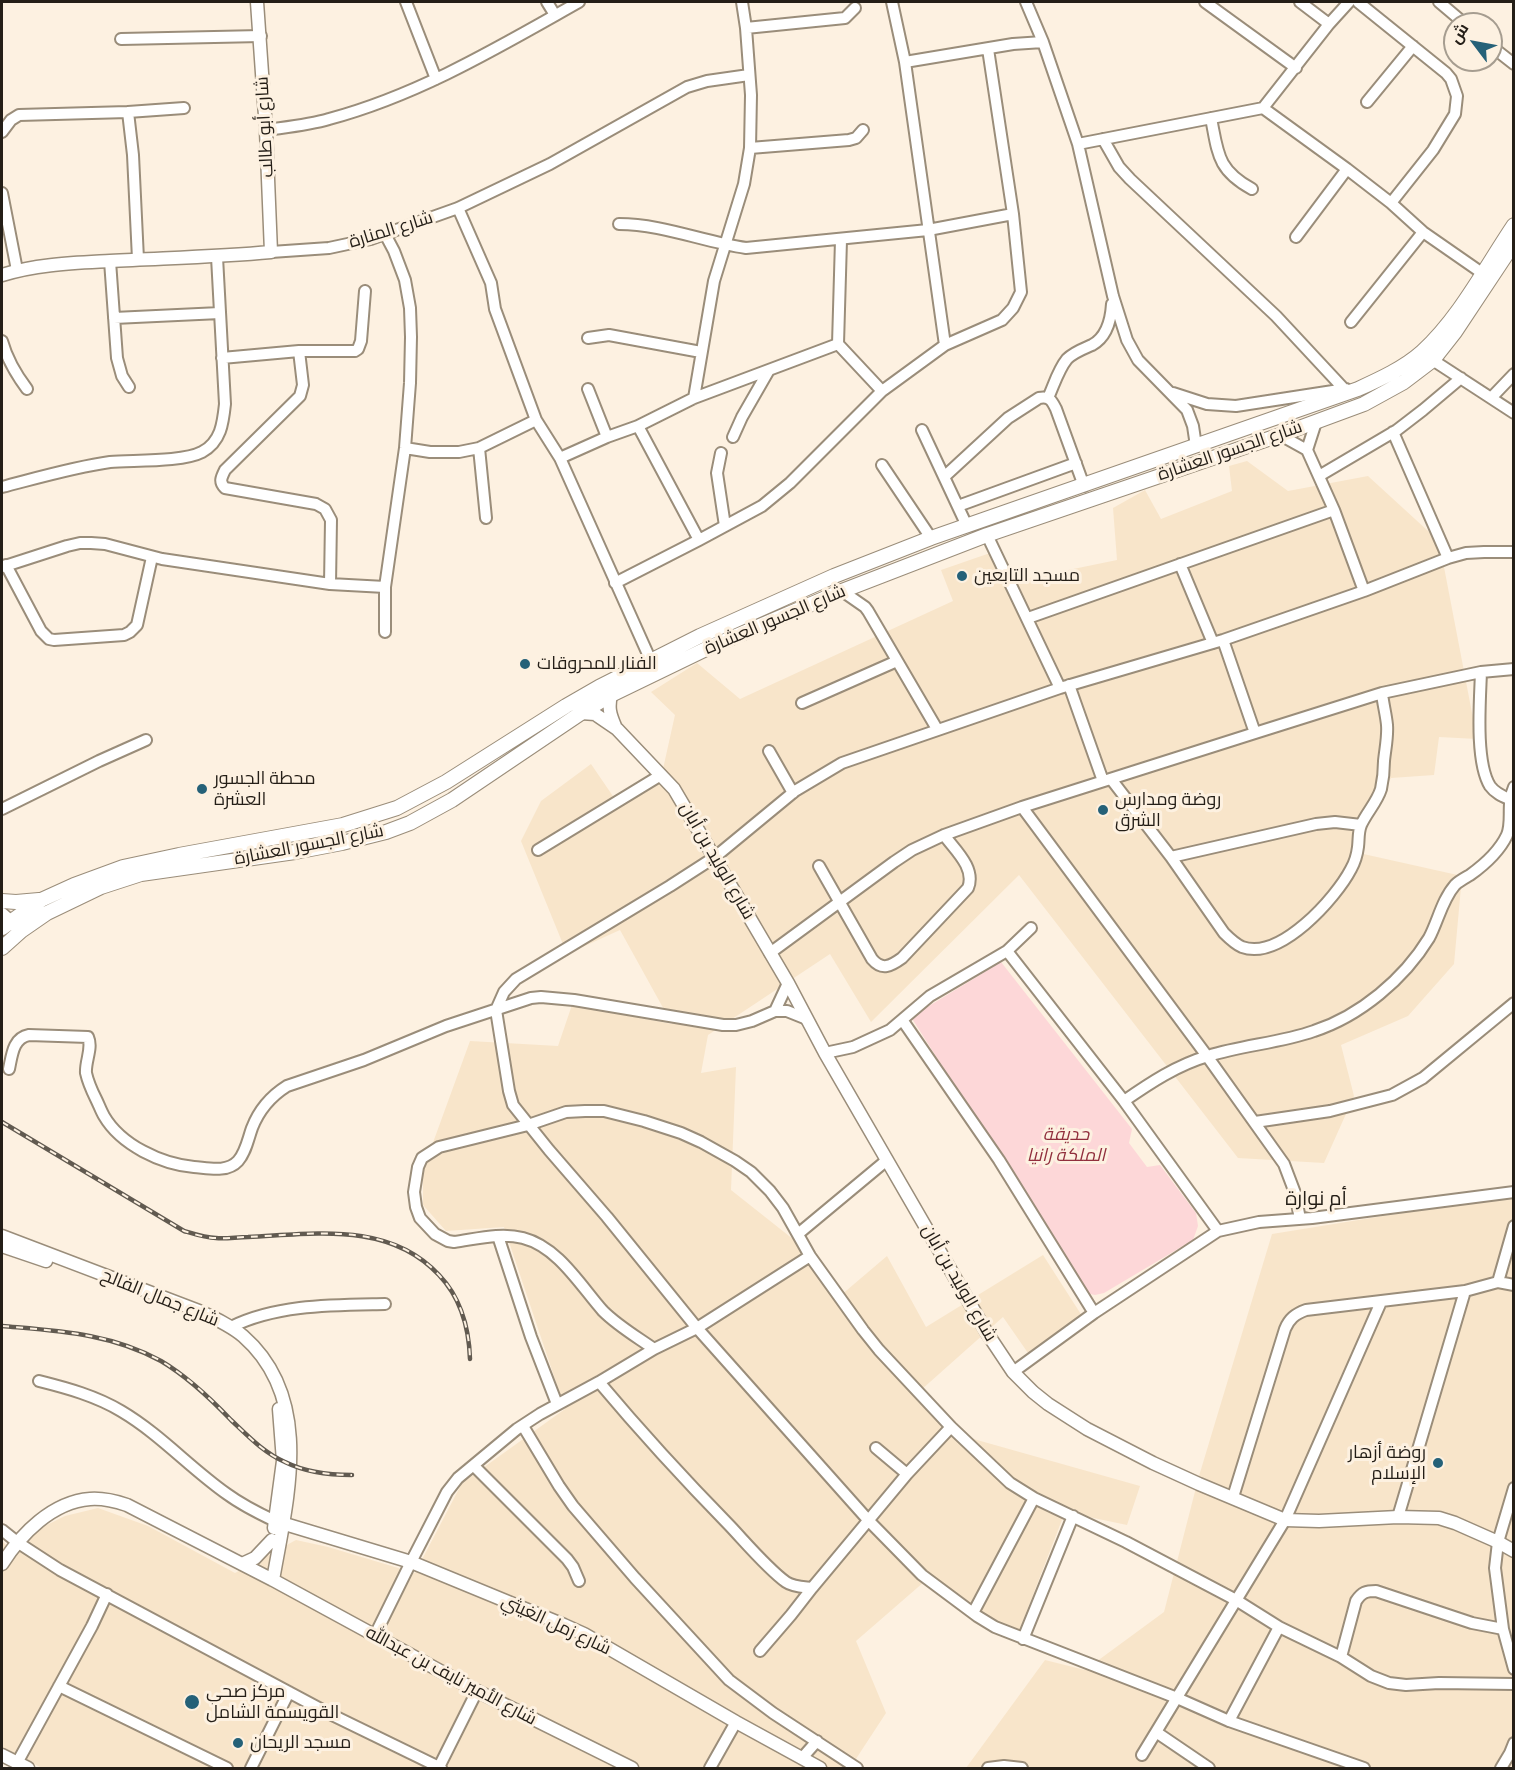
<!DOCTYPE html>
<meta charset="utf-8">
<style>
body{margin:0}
#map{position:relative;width:1515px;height:1770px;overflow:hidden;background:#fdf1e1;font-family:"Zilla Slab",Cairo,serif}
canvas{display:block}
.frame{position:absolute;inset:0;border:3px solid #241e17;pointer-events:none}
.north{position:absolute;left:1443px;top:12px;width:60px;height:60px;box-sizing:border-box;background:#fdf1e1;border:2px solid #a69d90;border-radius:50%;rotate:302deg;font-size:16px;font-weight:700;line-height:24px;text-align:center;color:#241e17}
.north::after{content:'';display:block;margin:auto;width:21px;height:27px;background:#256178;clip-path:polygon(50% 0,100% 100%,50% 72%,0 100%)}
</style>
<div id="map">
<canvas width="1515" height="1770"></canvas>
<div class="frame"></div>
<div class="north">ش</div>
</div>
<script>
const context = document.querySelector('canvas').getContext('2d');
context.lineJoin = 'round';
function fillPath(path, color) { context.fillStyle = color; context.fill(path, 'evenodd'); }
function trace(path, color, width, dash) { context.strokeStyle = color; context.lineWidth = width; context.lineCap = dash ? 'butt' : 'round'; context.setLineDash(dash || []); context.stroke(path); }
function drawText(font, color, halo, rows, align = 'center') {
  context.font = font + ' "Zilla Slab",Cairo,serif'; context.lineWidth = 6; context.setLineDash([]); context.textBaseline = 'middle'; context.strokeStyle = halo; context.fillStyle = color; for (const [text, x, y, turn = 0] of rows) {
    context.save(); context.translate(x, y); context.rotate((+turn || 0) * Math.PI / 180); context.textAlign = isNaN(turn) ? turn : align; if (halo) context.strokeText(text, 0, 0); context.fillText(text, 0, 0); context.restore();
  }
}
fillPath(new Path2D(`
 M1247,461L1288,491L1368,476L1439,541L1477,739L1439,737L1434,775L1391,778L1350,851L1462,876L1454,964L1408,1016L1341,1045L1354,1096L1324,1163L1238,1158L1019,875L871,1022L830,954L708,1035L701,1073L736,1067L731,1190L803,1247L840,1296L887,1256L926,1327L1043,1255L1084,1319L1028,1353L1003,1317L921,1390L970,1438L1140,1486L1127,1525L1065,1512L1016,1639L932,1575L856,1641L886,1713L850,1768H42L2,1748V1541L6,1545L65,1516L98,1508L148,1526L235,1573L296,1540L328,1547L415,1573L462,1483L565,1409L504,1227L446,1231L423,1205V1170L470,1041L558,1046L572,1005L672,1024L620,930L567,954L521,841L541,801L591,764L619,805L661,778L675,715L651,692L697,663L740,699L953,601L941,570L993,552L1010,582L1117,560L1113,508L1145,490L1161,519L1232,491L1229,466Z
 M1513,1195V1768H966L1045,1660L1085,1670L1164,1612L1199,1476L1272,1234Z`), '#f8e5ca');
fillPath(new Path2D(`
 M1001,962L1132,1129L1129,1143L1147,1167L1160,1165L1196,1213L1198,1226L1193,1240L1104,1293L1095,1295L1086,1293L911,1017Z`), '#fdd7d8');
const minor = new Path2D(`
 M406,2L436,79
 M547,2L555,15
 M892,2L905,62L945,345
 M1026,2L1043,42
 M1205,2L1296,68
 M1300,2L1329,24
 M1358,2L1446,73L1451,79L1457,96L1455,114L1433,150L1391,203
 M1439,2L1465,24
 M746,28L845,18L855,8
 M121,39L261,36
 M1491,46L1514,64
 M905,62L1013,44L1043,42L1078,144L1113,296L1127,340L1138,360L1187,410L1193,426L1196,446
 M1367,102L1413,46
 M1263,108L1347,169L1391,203L1423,232L1482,273
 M128,112L133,155L138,259
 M1211,118C1218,153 1217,170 1252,189
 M266,130C287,127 309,125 329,119C419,95 499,47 579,2
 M2,132L11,120L19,115L128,112L184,108
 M1103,139L1119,167L1130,179L1276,316L1344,389
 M1078,144L1263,108L1329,24L1349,2
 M750,148L849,140L856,138L863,130
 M2,193L17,270
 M458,208L491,283L495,309L536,420L560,458L651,661
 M619,224C662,224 704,242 746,248L928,230L1013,214
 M385,234L394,251L405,280L410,308L411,337L410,383L405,448L385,587V632
 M1296,237L1347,169
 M841,240L838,344L882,391
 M271,252L329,248L371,239L458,208L550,164L687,87L707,81L749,75
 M110,261L117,358L122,376L129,387
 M114,318L220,313
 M1351,322L1423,232
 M588,338L609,335L701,352
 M2,341C7,359 15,373 27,389
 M299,351H355L358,349L361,341L365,291
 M1428,357L1514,413
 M222,358L299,351L303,385L300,396L225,470C221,478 219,482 225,488L316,504L325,509L331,520L330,584
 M588,389L607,437
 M1173,393L1207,404L1236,406L1346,389
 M694,398L714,281L744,184L750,148L751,95L746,28L742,2
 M1048,398C1054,385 1058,370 1067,359C1074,352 1083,349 1092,345C1107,337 1111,320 1112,304
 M1491,398L1514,374
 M638,426L699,540
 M922,430L967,526
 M1393,432L1448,558
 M1280,435L1307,450L1334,510L1364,591
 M733,437L742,417L769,370
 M405,448L430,452H459L479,448L536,420
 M479,448L486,518
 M1307,450L1316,422
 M721,453L717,473L725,526
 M560,458L607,437L638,426L694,398L838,344
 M882,465L931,538
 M1319,476L1397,430L1423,410L1461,378
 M944,477L1008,418L1039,398C1050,396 1052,401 1056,409L1084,486
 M2,487C37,478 74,467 110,462C133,460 183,462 202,452C221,442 223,423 225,404L217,257
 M958,506L1076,463
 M987,535L1060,688
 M1180,564L1213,643
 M6,565L41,631L49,639L54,640L124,635L130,632L137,625L152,557
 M2,567L67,546L80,543H91L105,544L162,559L330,584L385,587
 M615,583L699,540L762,506L790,483L882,391L945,345L1002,320L1013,308L1021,292L1013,214L988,49
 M842,591L865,607L868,611L937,729
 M1028,618L1334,510
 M1223,640L1255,733
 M1481,672C1480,701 1475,762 1490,786C1495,793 1502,796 1509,799
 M1069,685L1103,781
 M802,703L897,661
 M769,751L793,793
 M1111,779L1171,857L1224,933C1230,939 1235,944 1242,947C1280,961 1336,898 1351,869C1355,862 1357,855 1358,847C1359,839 1358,832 1361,825C1367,812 1377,802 1381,789C1383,780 1384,770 1384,761C1385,750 1388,737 1387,725C1386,714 1383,704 1382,693
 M1022,807L1207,1056L1284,1164L1295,1193L1300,1219
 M2,809L99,761L146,740
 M538,850L661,775
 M1171,857L1316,824L1335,822L1361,825
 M819,866L872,959C882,971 891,966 902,958L968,888C976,868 955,850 944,835
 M1007,951L1124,1101L1218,1231
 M770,953L894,862L912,850L944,835L1022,807L1255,733L1382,693L1481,672L1514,669
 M775,1011L788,983
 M903,1021L999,1160L1094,1313
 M825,1053L853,1047L890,1030L930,996L1007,951L1031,928
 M9,1069C12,1055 13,1038 29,1035L88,1037C93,1048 85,1061 86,1073C88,1082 92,1091 96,1099C99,1105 101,1111 104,1116C121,1145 161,1164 194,1167C208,1168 227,1173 238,1161C246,1152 248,1139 252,1128C259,1110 271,1096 287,1086L364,1060L446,1026L531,998L541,997L574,1000L723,1025H736L752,1021L775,1011H787L807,1019
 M1124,1101C1150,1083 1177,1065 1208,1056C1243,1045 1280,1043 1314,1031C1360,1016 1404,979 1429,938C1438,921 1442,900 1455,885C1459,881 1465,878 1470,875C1484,865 1499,852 1507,835C1513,820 1506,805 1514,787
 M1255,1122L1330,1111L1392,1095L1423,1078L1514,1003
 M798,1234L887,1160
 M498,1236L531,1337L557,1404
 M1498,1282L1514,1226
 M231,1327C277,1304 334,1305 385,1304
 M654,1349C637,1337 618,1326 603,1311C580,1285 558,1247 523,1238C501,1232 476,1239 454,1242L448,1241L435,1234L420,1218L416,1207L414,1192L418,1167L422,1158L439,1147L528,1125L566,1112L585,1111H604L644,1121L681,1133L701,1142L735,1161L751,1172L770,1191L783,1208L810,1256L863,1330L879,1350L951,1427L1010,1483L1034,1498L1126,1542L1236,1600L1279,1627L1341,1657L1371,1676L1389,1683L1406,1685L1439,1683L1514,1684
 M1013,1372L1094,1313L1218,1231L1259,1222L1312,1218L1514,1192
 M39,1381C67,1388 96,1396 121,1411C160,1434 190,1468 227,1494C242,1505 258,1513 275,1521
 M599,1382C641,1432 685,1480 730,1526C746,1543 768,1569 786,1582C793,1587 804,1587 812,1588L907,1474L951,1427
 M523,1426L559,1486L573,1506L635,1578L729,1680L773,1713L857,1768
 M876,1448L907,1474
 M474,1466L567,1559L573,1567L579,1581
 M1514,1488L1498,1542L1495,1568L1503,1629L1514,1669
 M1233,1497L1285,1329C1289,1319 1295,1314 1306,1310L1465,1291L1498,1282L1514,1285
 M1398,1517L1465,1291
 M2,1530L17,1542L60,1570L328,1713L441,1768
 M973,1613L1034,1498
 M375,1635L411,1562L447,1492L458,1478L517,1429L540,1414L599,1382L654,1349L697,1328L810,1256
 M1023,1639L1073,1516
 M760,1651L791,1615L812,1588
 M1341,1657L1356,1601C1362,1592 1366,1591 1376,1591L1472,1623L1503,1629
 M59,1686L227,1768
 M1229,1721L1279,1627
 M1156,1732L1209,1768
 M1142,1755L1285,1520L1381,1302
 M802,1758L817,1741
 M17,1763L92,1626L107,1594
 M439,1767L477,1691
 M251,1768L289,1692
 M710,1768L736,1722
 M988,1768L1004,1766L1022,1768
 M1364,1768L1229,1721L1177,1698L995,1627L977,1616L922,1575L869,1521L697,1328L607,1217L549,1150L513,1105L509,1091L496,1010L504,992L516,979L670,886L715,857L795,791L842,763L1060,688L1223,640L1364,591L1448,558L1466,553L1484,552H1514
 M1501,1768L1510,1753L1514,1743`);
const tertiary = new Path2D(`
 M2,275C37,264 74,263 110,261C164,258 217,257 271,252L266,130L257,2
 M611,695C608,708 610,714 615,726
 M581,713L595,714L617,729L674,789L788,983L825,1053L987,1333L1013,1372L1033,1392L1048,1404L1087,1429L1153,1463L1199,1484L1285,1520L1319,1521L1398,1517L1439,1518L1455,1523L1498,1542L1514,1551
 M2,914L18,928
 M2,1236L199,1311C214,1318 230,1325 243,1336C315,1399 287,1499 273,1580
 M2,1246L46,1261
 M275,1521L411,1562L564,1625L584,1634L736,1722L820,1768
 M274,1528L283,1461L279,1409
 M2,1564C21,1534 52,1502 90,1499C103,1498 115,1501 127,1505L273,1580L477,1691L632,1768
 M242,1564L255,1558L272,1540
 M2,1755L28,1768`);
const secondary = new Path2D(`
 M2,901L16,902L39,900
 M2,928L41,900L74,885L123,867L179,855L343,825L397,808L446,782L566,706L599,687L700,636L834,576L931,538L1358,389C1380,379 1404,368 1422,352C1460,317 1485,268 1514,225
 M2,948L21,931L47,913L101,887L141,874L295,852L342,843L386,832L410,823L452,800L581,713L611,695L706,649L842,591L987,535L1280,435L1364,404L1404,382L1433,360L1455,332L1514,243`);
trace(minor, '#9a8d7a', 14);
trace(tertiary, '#9a8d7a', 15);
trace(secondary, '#9a8d7a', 16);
trace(minor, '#fff', 10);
trace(tertiary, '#fff', 12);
trace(secondary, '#fff', 14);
const rail = new Path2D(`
 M2,1122L184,1231C194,1234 206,1238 216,1238C226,1239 237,1237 248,1237C314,1234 389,1221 439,1275C461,1298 469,1328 470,1359
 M2,1326C58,1331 110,1333 161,1361C188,1377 210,1398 231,1420C248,1436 264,1453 285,1462C305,1472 330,1475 352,1475`);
trace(rail, '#615a50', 4.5);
trace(rail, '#fdf1e1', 2, [7]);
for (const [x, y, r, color] of [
 [962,576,6,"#256178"],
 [525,664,6,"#256178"],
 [202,789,6,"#256178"],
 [1103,810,6,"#256178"],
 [1438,1463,6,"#256178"],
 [192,1702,8,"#256178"],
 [238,1743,6,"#256178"]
]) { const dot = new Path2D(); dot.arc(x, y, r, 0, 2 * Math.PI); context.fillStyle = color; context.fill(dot); trace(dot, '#fdf1e1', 2); }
drawText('18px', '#241e17', '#fdf1e1', [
 ["شارع أبو طالب",265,127,-93],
 ["شارع المنارة",391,230,-17],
 ["شارع الجسور العشارة",1230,451,-19],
 ["شارع الجسور العشارة",775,620,-23],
 ["شارع الجسور العشارة",309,845,-11],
 ["شارع الوليد بن أبان",717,861,60],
 ["شارع الوليد بن أبان",959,1283,60],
 ["شارع جمال الفالح",160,1298,22],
 ["شارع زمل الغيثي",556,1625,25],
 ["شارع الأمير نايف بن عبدالله",451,1676,28]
]);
drawText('18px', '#241e17', '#fdf1e1', [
 ["مسجد التابعين",974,576],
 ["الفنار للمحروقات",537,664],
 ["محطة الجسور",214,779],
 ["العشرة",214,800],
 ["روضة ومدارس",1115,800],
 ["الشرق",1115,821],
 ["روضة أزهار",1426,1453,"right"],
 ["الإسلام",1426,1474,"right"],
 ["مركز صحي",206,1692],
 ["القويسمة الشامل",206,1713],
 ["مسجد الريحان",250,1743]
], 'left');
drawText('italic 18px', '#912f3d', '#fdf1e1', [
 ["حديقة",1066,1135],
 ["الملكة رانيا",1066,1156]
]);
drawText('20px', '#241e17', '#fdf1e1', [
 ["أم نوارة",1316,1199]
]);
</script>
